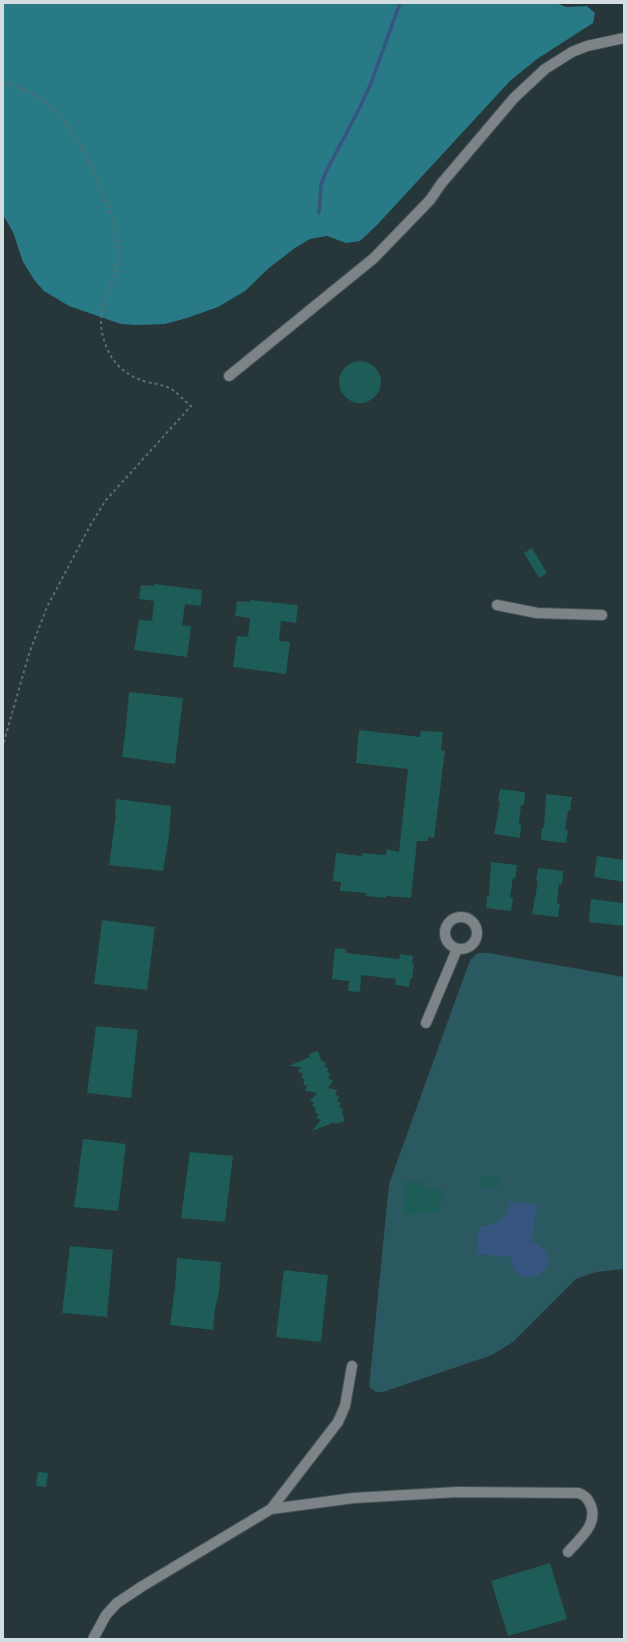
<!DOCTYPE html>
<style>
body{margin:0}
#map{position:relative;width:627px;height:1642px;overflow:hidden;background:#263639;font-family:Helvetica,sans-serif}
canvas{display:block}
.frame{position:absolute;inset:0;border:4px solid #d4dddf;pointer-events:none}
</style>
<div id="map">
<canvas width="627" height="1642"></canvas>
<div class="frame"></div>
</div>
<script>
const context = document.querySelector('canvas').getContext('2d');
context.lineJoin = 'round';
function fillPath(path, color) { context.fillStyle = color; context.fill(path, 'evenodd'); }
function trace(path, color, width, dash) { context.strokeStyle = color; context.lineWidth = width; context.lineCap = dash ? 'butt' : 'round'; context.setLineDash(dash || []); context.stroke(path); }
fillPath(new Path2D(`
 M478,953H488L624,977V1269L596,1272L576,1279L513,1342L492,1355L383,1392H376L369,1387L389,1184L470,960Z`), '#2b5961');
fillPath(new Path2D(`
 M3,3H556L566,7L587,6L595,13L593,23L537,59L510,81L377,225L360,241L346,243L327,236L310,239L295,248L269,268L245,291L218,307L187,318L165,324L137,325L121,324L69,306L44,291L35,281L23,262L13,232L3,215Z`), '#287a87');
fillPath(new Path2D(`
 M510,1202L537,1205L531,1242C537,1242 541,1245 544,1250C562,1275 511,1293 511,1257L476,1254L479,1227C498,1225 505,1220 510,1202Z`), '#36557f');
trace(new Path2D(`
 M319,213L321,185L326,172L360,107L371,83L400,3`), '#36557f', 3.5);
fillPath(new Path2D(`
 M339 382a21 21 0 1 1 42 0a21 21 0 1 1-42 0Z
 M532,548L547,573L539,578L524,553Z
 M154,584L202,590L201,606L185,604L182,625L191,626L187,657L134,650L139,620L152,621L154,601L139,599L141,585L154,586Z
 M250,600L298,605L296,623L281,621L279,641L290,642L286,674L233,667L237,636L248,637L250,618L235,616L237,601L250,602Z
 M129,692L183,698L175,764L122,757L126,727Z
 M359,730L420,737L421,731L443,732L441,750L445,751L434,838L428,837V841H417L411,898L386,896V898L366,896V893L340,891L341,882L333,881L336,853L362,856V853L386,855L387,849L399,852L408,769L356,763Z
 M500,789L525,792L524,805H521L519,824H521L520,838L494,834L500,801H498Z
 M546,794L572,797L570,811H568L565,830H568L566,843L541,840L542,828H544Z
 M116,799L171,806L169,836L163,871L109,865L116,815H115Z
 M597,856L624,860V882L594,877Z
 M491,862L517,865L515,879L513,878L510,897L513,898L511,911L486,908L487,895L489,896Z
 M538,868L563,871L562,885L559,884L557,903L560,904L558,917L532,914L538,881L536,880Z
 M591,899L624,903V926L589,922Z
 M102,920L155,927L147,990L94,984Z
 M335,948L346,949V953L399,959L400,954L413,956L412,963H414L412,979H410L409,987L395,985L396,979L361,975L360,992L348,991L349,981L332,979Z
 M96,1026L138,1030L131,1098L87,1093Z
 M318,1051L321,1060L327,1064L324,1066L329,1069L326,1072L331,1074L328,1078L333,1081L328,1088L337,1090L335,1095L339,1096L337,1102H341L339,1107L343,1108L342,1113L345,1121L335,1124V1122L312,1131L321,1120L316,1118L319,1115L314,1112L316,1109L312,1105L314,1103L310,1101L317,1093L305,1091L307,1085H303L305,1079L301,1078L303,1073L298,1072L301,1067L288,1066L310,1057L309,1054Z
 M83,1139L126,1144L118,1211L74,1207Z
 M190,1152L233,1156L225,1222L181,1218Z
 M481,1176L499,1178L498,1187L480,1186Z
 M407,1181L425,1183L424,1187L442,1190L439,1213L421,1211V1215L402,1213Z
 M70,1246L113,1250L107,1317L62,1313Z
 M177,1258L221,1262L219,1292L215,1309L213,1330L170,1325L175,1288Z
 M284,1270L328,1275L321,1342L276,1337Z
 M38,1472L48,1473L46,1487L36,1486Z
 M550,1563L567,1619L508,1636L491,1581Z`), '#1d5c57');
const minor = new Path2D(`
 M229,376L374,258L430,200L441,184L514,98L545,69L572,52L587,46L624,38
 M497,605L537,613L602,615
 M445 933a16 16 0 1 1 32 0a16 16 0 1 1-32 0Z
 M426,1023L457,949
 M271,1509L354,1498L457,1492L579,1493C586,1496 588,1499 591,1506C598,1525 579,1539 568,1552
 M93,1639L106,1615L117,1603L141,1587L271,1509L338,1422L345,1406L352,1366`);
trace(minor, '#455457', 12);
trace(new Path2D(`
 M3,83C21,86 38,96 51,107C79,131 118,215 118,251C118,288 89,307 107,348C114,366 129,377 147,382C156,384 165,385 173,390C179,395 185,401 191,406L106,500L91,524L47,607L29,654L3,745`), '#5f6c6f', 2, [3, 3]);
trace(minor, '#7d8487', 10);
</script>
